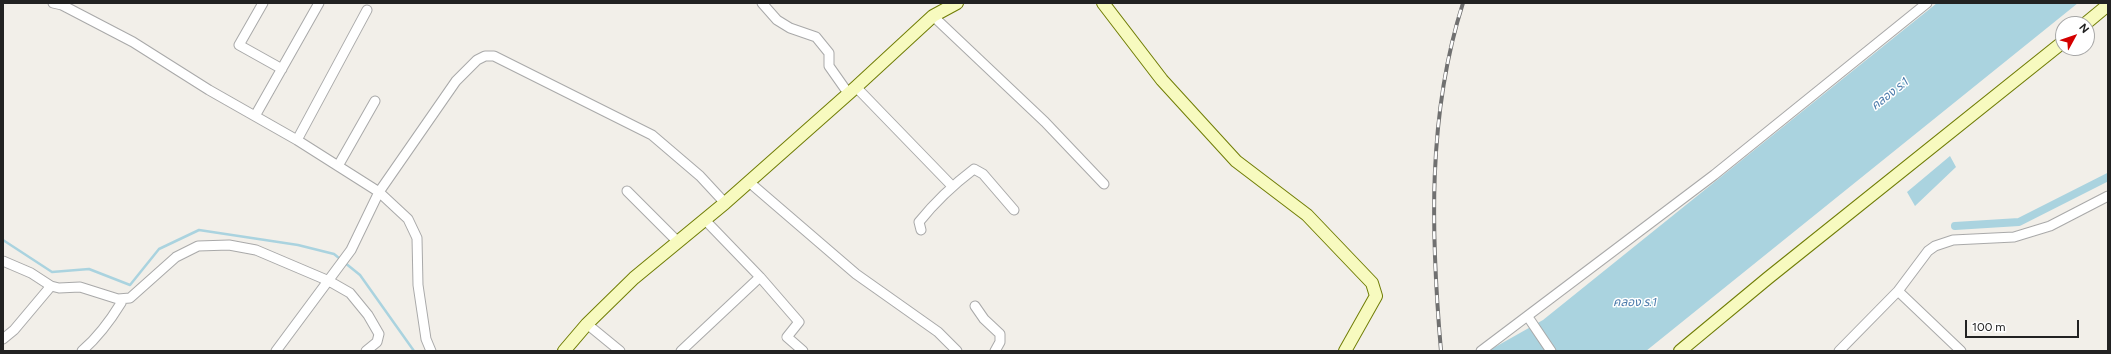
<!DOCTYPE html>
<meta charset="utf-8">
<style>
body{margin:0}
#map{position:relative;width:2111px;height:354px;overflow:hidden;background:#f2efe9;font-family:Figtree,sans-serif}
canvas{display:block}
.frame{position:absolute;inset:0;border:4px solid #222;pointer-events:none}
.north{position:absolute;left:2055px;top:16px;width:40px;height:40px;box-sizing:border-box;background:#fff;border:1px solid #a7a7a7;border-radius:50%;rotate:50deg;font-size:11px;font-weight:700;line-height:16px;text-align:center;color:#222}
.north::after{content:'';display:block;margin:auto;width:14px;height:18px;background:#d40000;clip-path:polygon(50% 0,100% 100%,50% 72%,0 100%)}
.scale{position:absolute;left:1965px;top:320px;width:114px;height:18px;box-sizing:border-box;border:2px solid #222;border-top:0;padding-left:5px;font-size:12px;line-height:14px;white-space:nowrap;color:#222;-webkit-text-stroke:3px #fff;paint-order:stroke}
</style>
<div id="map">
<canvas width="2111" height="354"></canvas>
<div class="frame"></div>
<div class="north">N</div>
<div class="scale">100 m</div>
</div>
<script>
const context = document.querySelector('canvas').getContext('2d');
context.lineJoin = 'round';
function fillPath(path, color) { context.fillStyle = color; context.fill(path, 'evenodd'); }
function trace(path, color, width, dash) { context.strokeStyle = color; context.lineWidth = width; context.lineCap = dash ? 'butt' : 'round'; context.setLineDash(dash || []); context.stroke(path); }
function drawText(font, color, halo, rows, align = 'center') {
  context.font = font + ' Figtree,"Noto Sans Thai",sans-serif'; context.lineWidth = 3; context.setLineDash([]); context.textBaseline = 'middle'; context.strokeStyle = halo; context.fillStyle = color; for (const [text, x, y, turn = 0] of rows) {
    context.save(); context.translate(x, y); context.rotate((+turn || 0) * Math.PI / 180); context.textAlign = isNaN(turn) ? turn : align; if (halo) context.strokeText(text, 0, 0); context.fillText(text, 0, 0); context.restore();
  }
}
fillPath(new Path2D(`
 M1937,3H2078L1646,351H1488L1543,320Z
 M1950,156L1956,167L1915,206L1907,192Z`), '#aad3df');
trace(new Path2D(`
 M3,240L52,272L89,269L130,285L159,249L199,230L298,245L334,254L360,275L414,351`), '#aad3df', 2.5);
trace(new Path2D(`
 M1955,226L2019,222L2108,177`), '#aad3df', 8);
const street = new Path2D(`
 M53,3L62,5L133,42L209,90L297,140L379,192L408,219L417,238L418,285L426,339L431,351
 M263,3L239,45L282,69
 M762,3L777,20L790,28L816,37L829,53V66L848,93
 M933,16L1045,122L1104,184
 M856,87L952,186
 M255,116L319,3
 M297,140L367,10
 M338,166L375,101
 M749,182L856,274L938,332L957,351
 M627,191L677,241
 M705,220L760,277L799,322L787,337L803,351
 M921,230L919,222C935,202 953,185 974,169L983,174L1014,210
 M3,261L31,273L51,286
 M1898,291L1961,351
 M118,299L130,298L176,257L198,246L229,245L256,250L329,281L350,293L368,315L379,334L377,342L366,351
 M975,306L984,319L1000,334V342L995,351
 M1528,317L1551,351
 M587,324L620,351
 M3,339L14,330L51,286L59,288L80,287L118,299L121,303C110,321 98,337 82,351
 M276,351L351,250L379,192L456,81L477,60L485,56H494L652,135L700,176L725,203
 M681,351L760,277
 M1481,351L1714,175L1927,3
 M1839,351L1898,291L1928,251L1935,246L1953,240L2014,237L2050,226L2108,196`);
const secondary = new Path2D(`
 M1103,3L1162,80L1236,161L1307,215L1372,283L1376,296L1345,351
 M2085,24L2108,5
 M564,351L587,324L634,278L725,203L856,87L933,16L957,3
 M1680,351L1768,278L2063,42`);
trace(street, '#a9a9a9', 11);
trace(secondary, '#707d05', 14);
trace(street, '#fff', 9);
trace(secondary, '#f7fabf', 12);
const rail = new Path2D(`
 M1441,351C1431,235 1427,116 1463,3`);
trace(rail, '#707070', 4);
trace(rail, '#fff', 2.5, [8]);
drawText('italic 12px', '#4a7aab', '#fff', [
 ["คลอง ร.1",1890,94,-38],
 ["คลอง ร.1",1635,302]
]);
</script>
